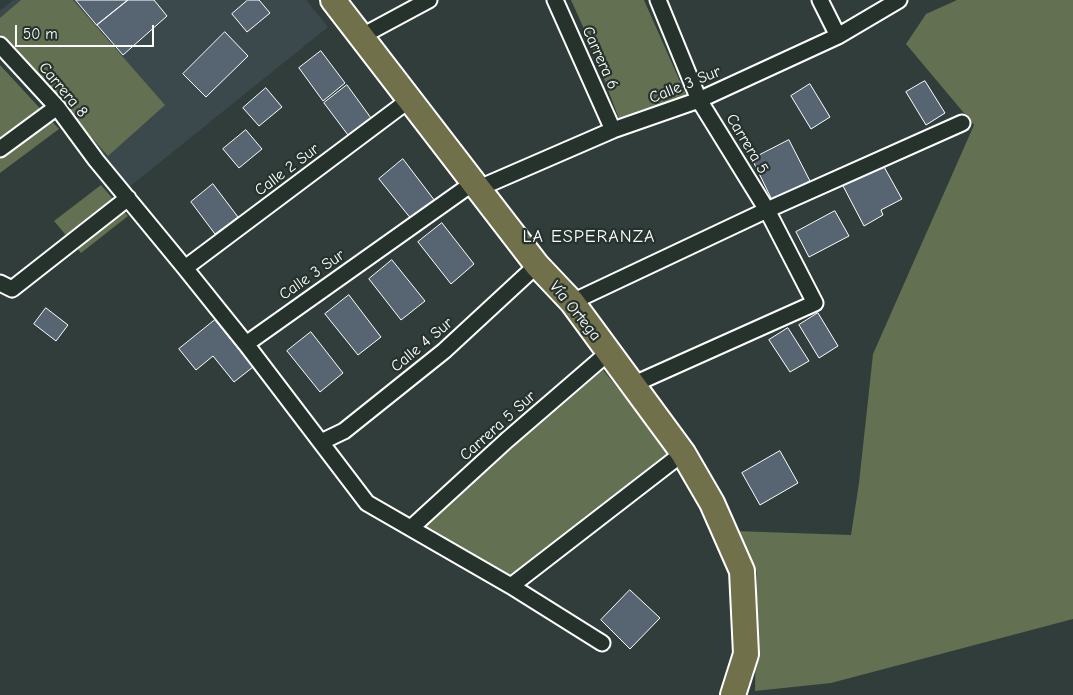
<!DOCTYPE html>
<meta charset="utf-8">
<style>
body{margin:0}
#map{position:relative;width:1073px;height:695px;overflow:hidden;background:#303d3b;font-family:"Comic Neue",sans-serif}
canvas{display:block}
.scale{position:absolute;left:15px;top:25px;width:139px;height:22px;box-sizing:border-box;border:2px solid #fff;border-top:0;padding-left:6px;font-size:15px;line-height:18px;white-space:nowrap;color:#fff;-webkit-text-stroke:4px #26332d;paint-order:stroke}
</style>
<div id="map">
<canvas width="1073" height="695"></canvas>
<div class="scale">50 m</div>
</div>
<script>
const context = document.querySelector('canvas').getContext('2d');
context.lineJoin = 'round';
function fillPath(path, color) { context.fillStyle = color; context.fill(path, 'evenodd'); }
function trace(path, color, width, dash) { context.strokeStyle = color; context.lineWidth = width; context.lineCap = dash ? 'butt' : 'round'; context.setLineDash(dash || []); context.stroke(path); }
function drawText(font, color, halo, rows, align = 'center') {
  context.font = font + ' "Comic Neue",sans-serif'; context.lineWidth = 4.5; context.setLineDash([]); context.textBaseline = 'middle'; context.strokeStyle = halo; context.fillStyle = color; for (const [text, x, y, turn = 0] of rows) {
    context.save(); context.translate(x, y); context.rotate((+turn || 0) * Math.PI / 180); context.textAlign = isNaN(turn) ? turn : align; if (halo) context.strokeText(text, 0, 0); context.fillText(text, 0, 0); context.restore();
  }
}
fillPath(new Path2D(`
 M13,0H306L328,27L128,188L0,41V11Z`), '#3c494c');
fillPath(new Path2D(`
 M21,0H73L165,105L108,156L0,34V18Z
 M571,0H644L686,95L619,119L593,49Z
 M957,0H1073V619L831,683L755,691L757,572L735,531L851,535L859,483L873,354L974,125L906,44L926,14Z
 M0,65L59,129L0,173Z
 M101,185L128,216L81,253L54,221Z
 M603,370L672,454L510,578L420,527Z`), '#637051');
const building = new Path2D(`
 M76,0H128L97,25Z
 M128,0H154L167,16L123,55L97,25Z
 M248,0H259L270,13L247,32L232,14Z
 M225,32L248,56L206,97L183,74Z
 M321,51L345,83L323,101L299,68Z
 M925,81L945,113L926,125L906,92Z
 M810,84L830,117L811,129L791,96Z
 M347,85L371,118L348,135L324,103Z
 M266,88L282,107L259,126L243,108Z
 M246,130L262,149L239,168L223,149Z
 M789,140L810,181L772,200L752,159Z
 M403,159L435,201L412,220L379,179Z
 M883,165L902,199L881,210L883,215L864,226L842,184Z
 M213,184L238,217L215,234L191,202Z
 M835,211L849,236L809,257L796,232Z
 M442,223L474,264L451,284L418,242Z
 M392,260L425,301L401,320L369,279Z
 M349,295L381,337L358,355L325,314Z
 M46,308L68,325L56,341L34,324Z
 M818,313L838,346L819,358L799,325Z
 M215,320L253,367L234,382L213,356L196,370L179,349Z
 M788,328L809,361L790,372L769,340Z
 M311,332L343,373L320,392L287,351Z
 M780,451L798,483L760,505L742,473Z
 M630,590L660,618L630,649L601,620Z`);
fillPath(building, '#576572');
trace(building, '#fff', 1);
const street = new Path2D(`
 M555,0L613,130
 M820,0L838,36
 M362,36L429,0
 M0,45L57,107L96,160L185,268L246,344L367,503L511,586L602,643
 M0,149L57,107
 M477,189L613,130L699,100L838,36L899,0
 M185,268L409,100
 M0,283L12,289L128,198
 M572,302L767,210L962,123
 M246,344L473,183
 M632,385L815,303L767,210L699,100L658,0
 M321,442L344,431L444,351L537,265
 M412,527L507,440L609,352
 M511,586L683,453`);
const primary = new Path2D(`
 M333,0L537,265L572,302L683,453L712,503L742,571L746,654L733,695`);
trace(street, '#fff', 19);
trace(primary, '#fff', 28);
trace(street, '#26332d', 15);
trace(primary, '#70704a', 24);
drawText('16px', '#fff', '#26332d', [
 ["Carrera 6",600,58,66],
 ["Calle 3 Sur",685,85,-22],
 ["Carrera 8",63,90,50],
 ["Carrera 5",747,144,59],
 ["Calle 2 Sur",287,170,-37],
 ["Calle 3 Sur",312,275,-35],
 ["Vía Ortega",575,311,51],
 ["Calle 4 Sur",422,345,-40],
 ["Carrera 5 Sur",498,426,-42]
]);
context.letterSpacing = '1px';
drawText('18px', '#fff', '#26332d', [
 ["LA ESPERANZA",589,237]
]);
context.letterSpacing = '0px';
</script>
